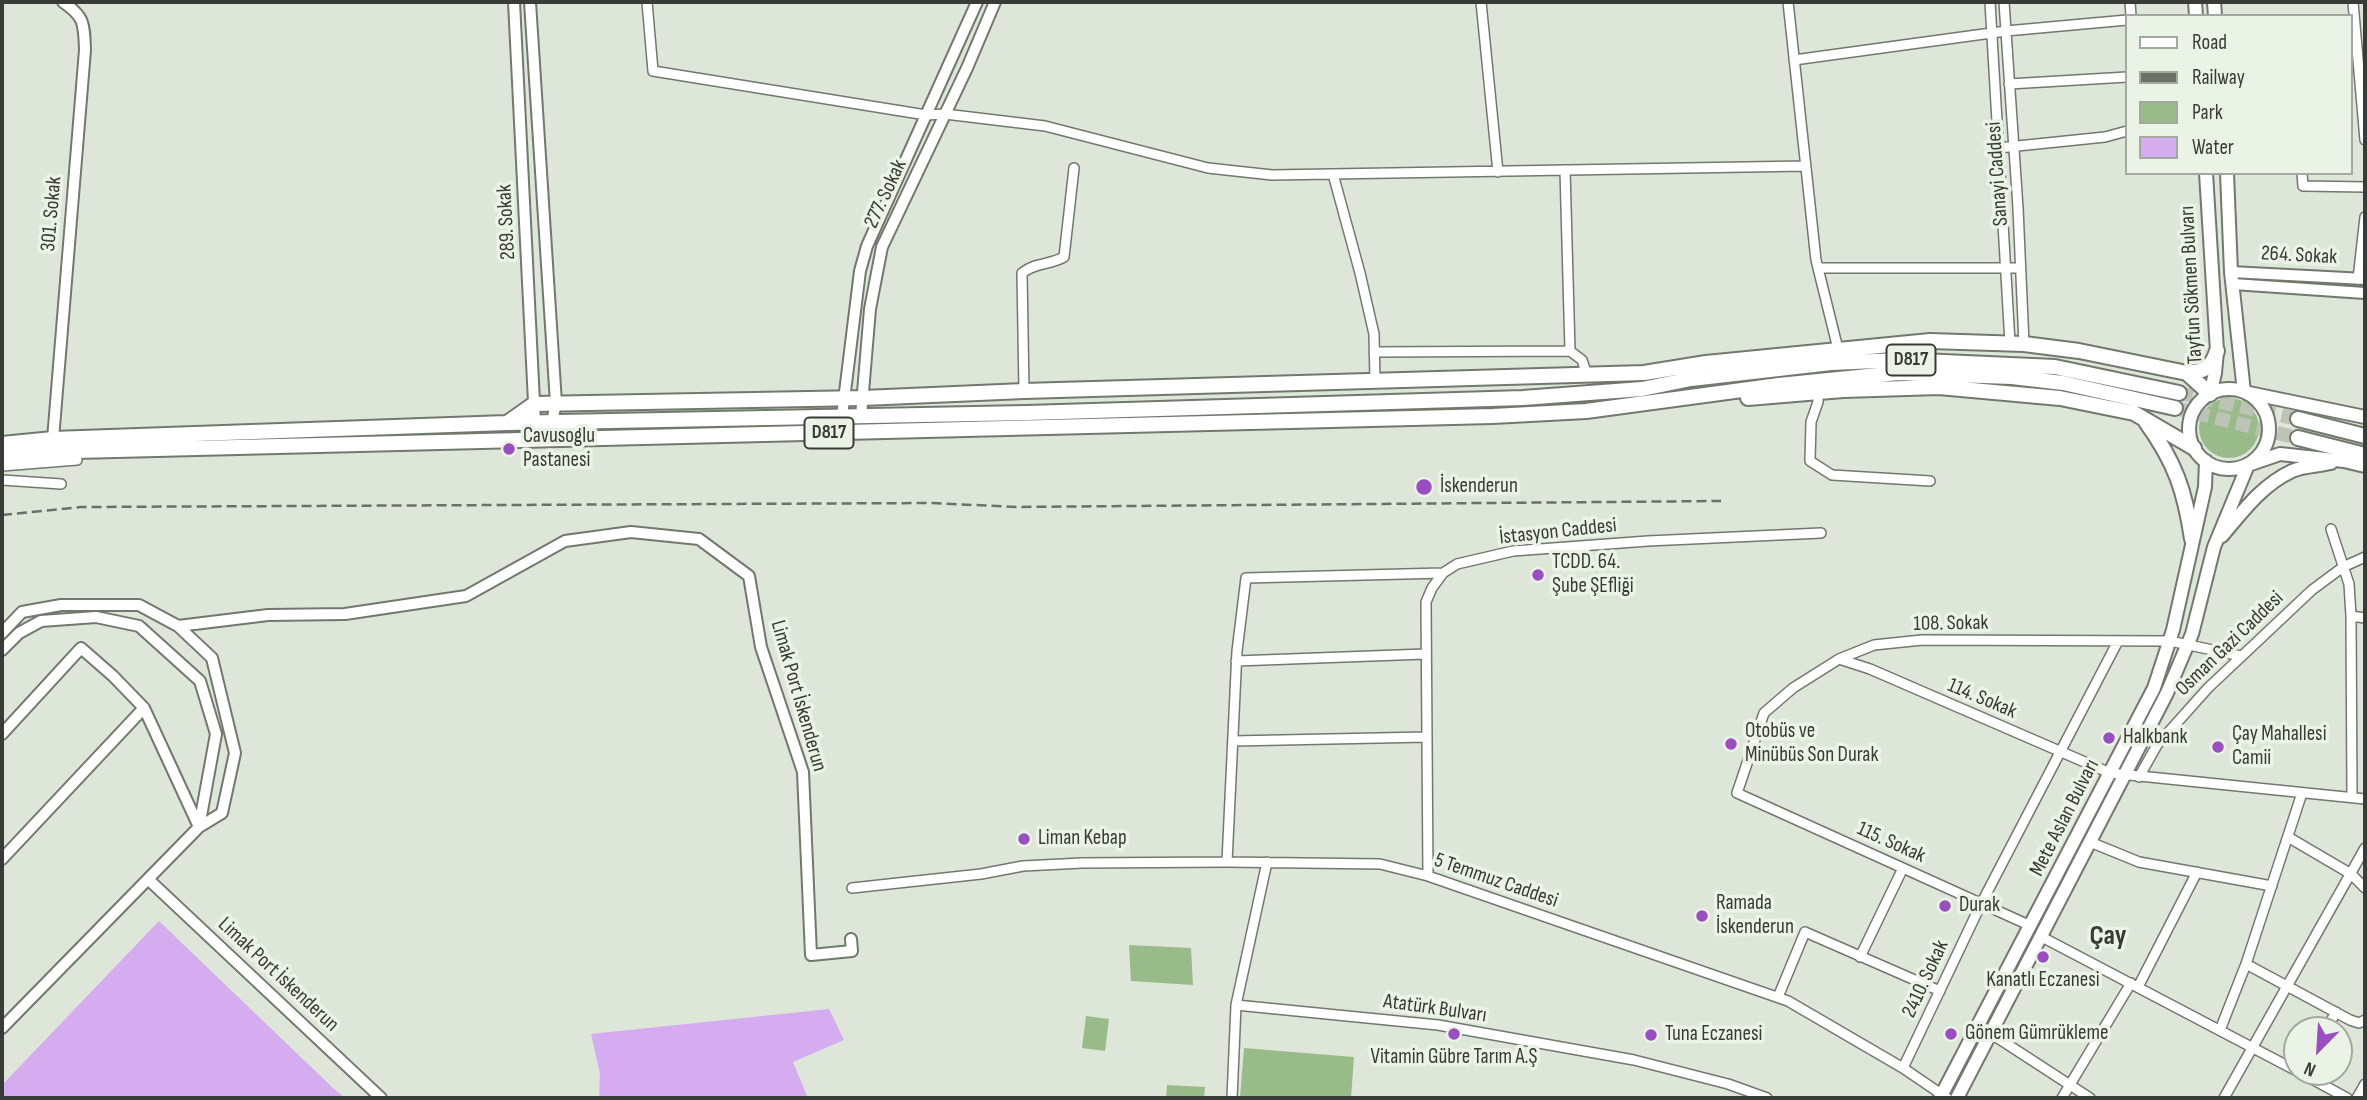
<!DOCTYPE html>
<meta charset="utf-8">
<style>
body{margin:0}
#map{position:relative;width:2367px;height:1100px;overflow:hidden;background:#dde6d9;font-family:"Sofia Sans Condensed",sans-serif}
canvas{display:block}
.frame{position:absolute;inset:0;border:4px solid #383b36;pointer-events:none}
.legend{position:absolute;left:2125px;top:14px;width:228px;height:161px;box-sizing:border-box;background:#eaf3e6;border:2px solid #a3a9a0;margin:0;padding:9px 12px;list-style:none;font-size:21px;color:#383b36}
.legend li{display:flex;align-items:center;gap:14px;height:35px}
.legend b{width:35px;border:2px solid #a3a9a0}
.north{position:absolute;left:2283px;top:1016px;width:70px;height:70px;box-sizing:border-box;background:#eaf3e6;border:2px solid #a3a9a0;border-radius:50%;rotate:204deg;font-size:19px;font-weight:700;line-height:28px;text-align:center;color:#383b36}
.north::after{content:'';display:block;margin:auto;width:24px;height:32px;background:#994ec1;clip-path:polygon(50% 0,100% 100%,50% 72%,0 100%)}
</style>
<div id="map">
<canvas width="2367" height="1100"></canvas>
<div class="frame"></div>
<ul class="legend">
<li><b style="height:9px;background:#fff"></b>Road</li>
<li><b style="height:9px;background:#6b7068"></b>Railway</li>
<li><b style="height:19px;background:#99bb8a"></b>Park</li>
<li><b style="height:19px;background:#d6acf0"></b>Water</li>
</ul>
<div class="north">N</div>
</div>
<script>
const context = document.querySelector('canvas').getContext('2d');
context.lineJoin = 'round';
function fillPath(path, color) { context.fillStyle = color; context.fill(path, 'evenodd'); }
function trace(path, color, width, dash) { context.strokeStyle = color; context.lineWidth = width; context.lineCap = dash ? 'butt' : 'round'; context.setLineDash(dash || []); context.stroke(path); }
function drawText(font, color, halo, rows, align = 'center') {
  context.font = font + ' "Sofia Sans Condensed",sans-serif'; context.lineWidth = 7; context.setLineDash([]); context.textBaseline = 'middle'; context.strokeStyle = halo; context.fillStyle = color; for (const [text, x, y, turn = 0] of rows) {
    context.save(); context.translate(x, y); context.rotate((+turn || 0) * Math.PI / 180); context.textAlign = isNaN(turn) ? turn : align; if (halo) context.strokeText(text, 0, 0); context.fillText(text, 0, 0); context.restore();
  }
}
fillPath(new Path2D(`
 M2199 428a30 30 0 1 1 60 0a30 30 0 1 1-60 0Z
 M1129,945L1191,948L1193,985L1131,981Z
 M1086,1016L1109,1019L1105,1051L1082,1048Z
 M1244,1048L1354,1057L1351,1098H1240Z
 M1167,1085L1205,1087L1204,1098H1166Z`), '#99bb8a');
fillPath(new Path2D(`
 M159,921L334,1089L345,1098H2V1085Z
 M829,1009L844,1040L793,1062L808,1098H599L600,1074L591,1034Z`), '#d6acf0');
trace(new Path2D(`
 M2179,393L2298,419
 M2175,408L2298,438`), '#bcc4b8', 14, [14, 7]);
const minor = new Path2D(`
 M647,2L653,71L926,115L945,114L1045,126L1208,168L1272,175L1805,166
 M1481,2L1498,172
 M1788,2L1816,260L1838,349
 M1990,2L2010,343
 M2004,2L2018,208L2024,344
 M2130,2L2131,16
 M2353,2L2365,140
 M1794,60L2006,31L2127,20
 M2009,84L2127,77
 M1998,148L2105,137L2127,131
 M1565,170L1570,351
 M2302,173L2303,186L2365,187
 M1333,174L1360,273L1374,334L1375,382
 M1818,268H2020
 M2358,279L2365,217
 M1374,352L1570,351L1582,360L1587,375
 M1024,391L1022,273C1036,262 1050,265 1064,257L1074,168
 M1818,392V402L1811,422L1810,461L1832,475L1930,481
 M2,466L77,460
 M2,480L61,484
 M2331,529L2349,584L2351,616L2352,797
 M2351,616L2365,618
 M1839,659L1870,669L2110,773L2365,799
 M1236,661L1425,654
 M1233,741L1426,737
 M2139,777L2157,745L2208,688L2312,590L2343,567L2365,557
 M2288,837L2351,874L2365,888
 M2090,842L2139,862L2272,886
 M1227,862L1237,651L1246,578L1443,573
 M1267,862L1236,1005L1438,1025L1634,1060L1728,1084L1767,1098
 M1428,876L1426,602L1432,588L1443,573L1457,564L1513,551L1648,541L1821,533
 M852,888L981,874L1023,866L1082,863L1227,862L1380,864L1428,876L1788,1001L1903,1068L1947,1098
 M2031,926L1737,793L1764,713L1793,688L1839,659L1874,645L1922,640L2170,641L2241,656
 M2040,936L2297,1071
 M1860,957L1903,868
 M2246,964L2350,1020L2359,1023L2365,1020
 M2138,987L2197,872
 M1778,997L1805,932L1940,991
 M2220,1030L2246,964L2302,793
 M2326,1030L2336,1012
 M1990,1033L2090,1098
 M1903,1068L1981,904L2118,641
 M2299,1072L2347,1098
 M1232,1098L1236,1005
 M2062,1098L2131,983
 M2224,1098L2365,848
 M2357,1098L2365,1084`);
const tertiary = new Path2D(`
 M514,2L535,422L544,439
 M530,2L556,403L552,422L544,439
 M2231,272L2365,279
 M2233,284L2365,293
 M842,416L860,271L867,246L977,2
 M861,416L870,309L882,247L967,68L995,2
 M53,439L85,50C84,24 85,17 63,2
 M2,633L22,612L61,605H139L178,626L268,615L345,614L466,596L565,541L631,532L699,539L749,576L761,647L803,772L811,955L852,951L851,939
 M2,650L19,633L41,621L96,617L139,626L200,681L216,734L199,827L222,813L235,753L212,658L178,626
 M2,734L81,648L113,676L144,708
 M2,859L144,708L199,827L2,1028
 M149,880L381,1098`);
const secondary = new Path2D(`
 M2195,2L2196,16
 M2214,2L2215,16
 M2206,173L2217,351L2215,373L2210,394
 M2227,173L2231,272L2244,392L2365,417
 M2189 429a40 40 0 1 1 80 0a40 40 0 1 1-80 0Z
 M2222,536C2243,511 2262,485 2292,471C2303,466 2318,466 2331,463
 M1940,1098L2154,688L2173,630L2205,487L2206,461
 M1957,1098L2167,693L2192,634L2214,547L2248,465L2280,454L2344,461L2365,466`);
const trunk = new Path2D(`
 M2187,373C2205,371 2211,369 2217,351
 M1748,398L1843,390L1939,387L2060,398L2134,413L2194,448
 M2298,419L2365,436
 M2146,422C2175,462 2185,491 2192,539
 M507,423L534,404L863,398L1024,391L1644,373L1706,363L1930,341L2024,344L2079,351L2187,373L2210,394
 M2298,438L2365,455
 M2,444L53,439L507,423L1026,413L1523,398L1642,389L1691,379L1831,363L1899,360L2055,367L2179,393
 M2,456L76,451L1493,416L1586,411L1779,385L1898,373L2012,377L2063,383L2175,408`);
trace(minor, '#71796e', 12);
trace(tertiary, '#71796e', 14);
trace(secondary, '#71796e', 16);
trace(trunk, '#71796e', 18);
trace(minor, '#fff', 9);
trace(tertiary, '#fff', 10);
trace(secondary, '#fff', 12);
trace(trunk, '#fff', 14);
trace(new Path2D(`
 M2,515L81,507L932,503L1016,507L1721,501`), '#6b7068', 2.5, [10, 5]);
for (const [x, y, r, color] of [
 [509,449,7,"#994ec1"],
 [1424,487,9,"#994ec1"],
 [1538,575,7,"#994ec1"],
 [2109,738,7,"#994ec1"],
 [1731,744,7,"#994ec1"],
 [2218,747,7,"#994ec1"],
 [1024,839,7,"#994ec1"],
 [1945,906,7,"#994ec1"],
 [1702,916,7,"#994ec1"],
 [2043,957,7,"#994ec1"],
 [1454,1034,7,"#994ec1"],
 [1951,1034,7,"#994ec1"],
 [1651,1035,7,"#994ec1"]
]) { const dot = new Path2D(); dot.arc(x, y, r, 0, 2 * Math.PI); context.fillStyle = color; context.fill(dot); trace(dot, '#eaf3e6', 2.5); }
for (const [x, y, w] of [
 [1911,360,49],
 [829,433,49]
]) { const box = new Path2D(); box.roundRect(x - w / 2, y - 15.5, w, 31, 5); context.fillStyle = '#eaf3e6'; context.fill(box); trace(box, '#383b36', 2); }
drawText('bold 19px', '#383b36', null, [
 ["D817",1911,360],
 ["D817",829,433]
]);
drawText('21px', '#383b36', '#eaf3e6', [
 ["Sanayi Caddesi",1998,174,-94],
 ["277. Sokak",886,194,-65],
 ["301. Sokak",52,214,-85],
 ["289. Sokak",507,222,-93],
 ["264. Sokak",2299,256,3],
 ["Tayfun Sökmen Bulvarı",2192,285,-93],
 ["İstasyon Caddesi",1558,532,-6],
 ["108. Sokak",1951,624,-1],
 ["Osman Gazi Caddesi",2230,644,-44],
 ["Limak Port İskenderun",798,696,74],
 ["114. Sokak",1982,699,23],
 ["Mete Aslan Bulvarı",2065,818,-63],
 ["115. Sokak",1891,843,24],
 ["5 Temmuz Caddesi",1496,881,19],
 ["Limak Port İskenderun",278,975,43],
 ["2410. Sokak",1926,979,-65],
 ["Atatürk Bulvarı",1435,1009,8]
]);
drawText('21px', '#383b36', '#eaf3e6', [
 ["Cavusoglu",523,437],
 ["Pastanesi",523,461],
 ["İskenderun",1440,487],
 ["TCDD. 64.",1552,563],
 ["Şube ŞEfliği",1552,587],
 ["Otobüs ve",1745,732],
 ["Minübüs Son Durak",1745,756],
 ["Çay Mahallesi",2232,735],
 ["Camii",2232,759],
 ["Halkbank",2123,738],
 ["Liman Kebap",1038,839],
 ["Ramada",1716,904],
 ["İskenderun",1716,928],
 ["Durak",1959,906],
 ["Kanatlı Eczanesi",2043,981,"center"],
 ["Gönem Gümrükleme",1965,1034],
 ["Tuna Eczanesi",1665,1035],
 ["Vitamin Gübre Tarım A.Ş",1454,1058,"center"]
], 'left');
drawText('bold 28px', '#383b36', '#eaf3e6', [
 ["Çay",2108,937]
]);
</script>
